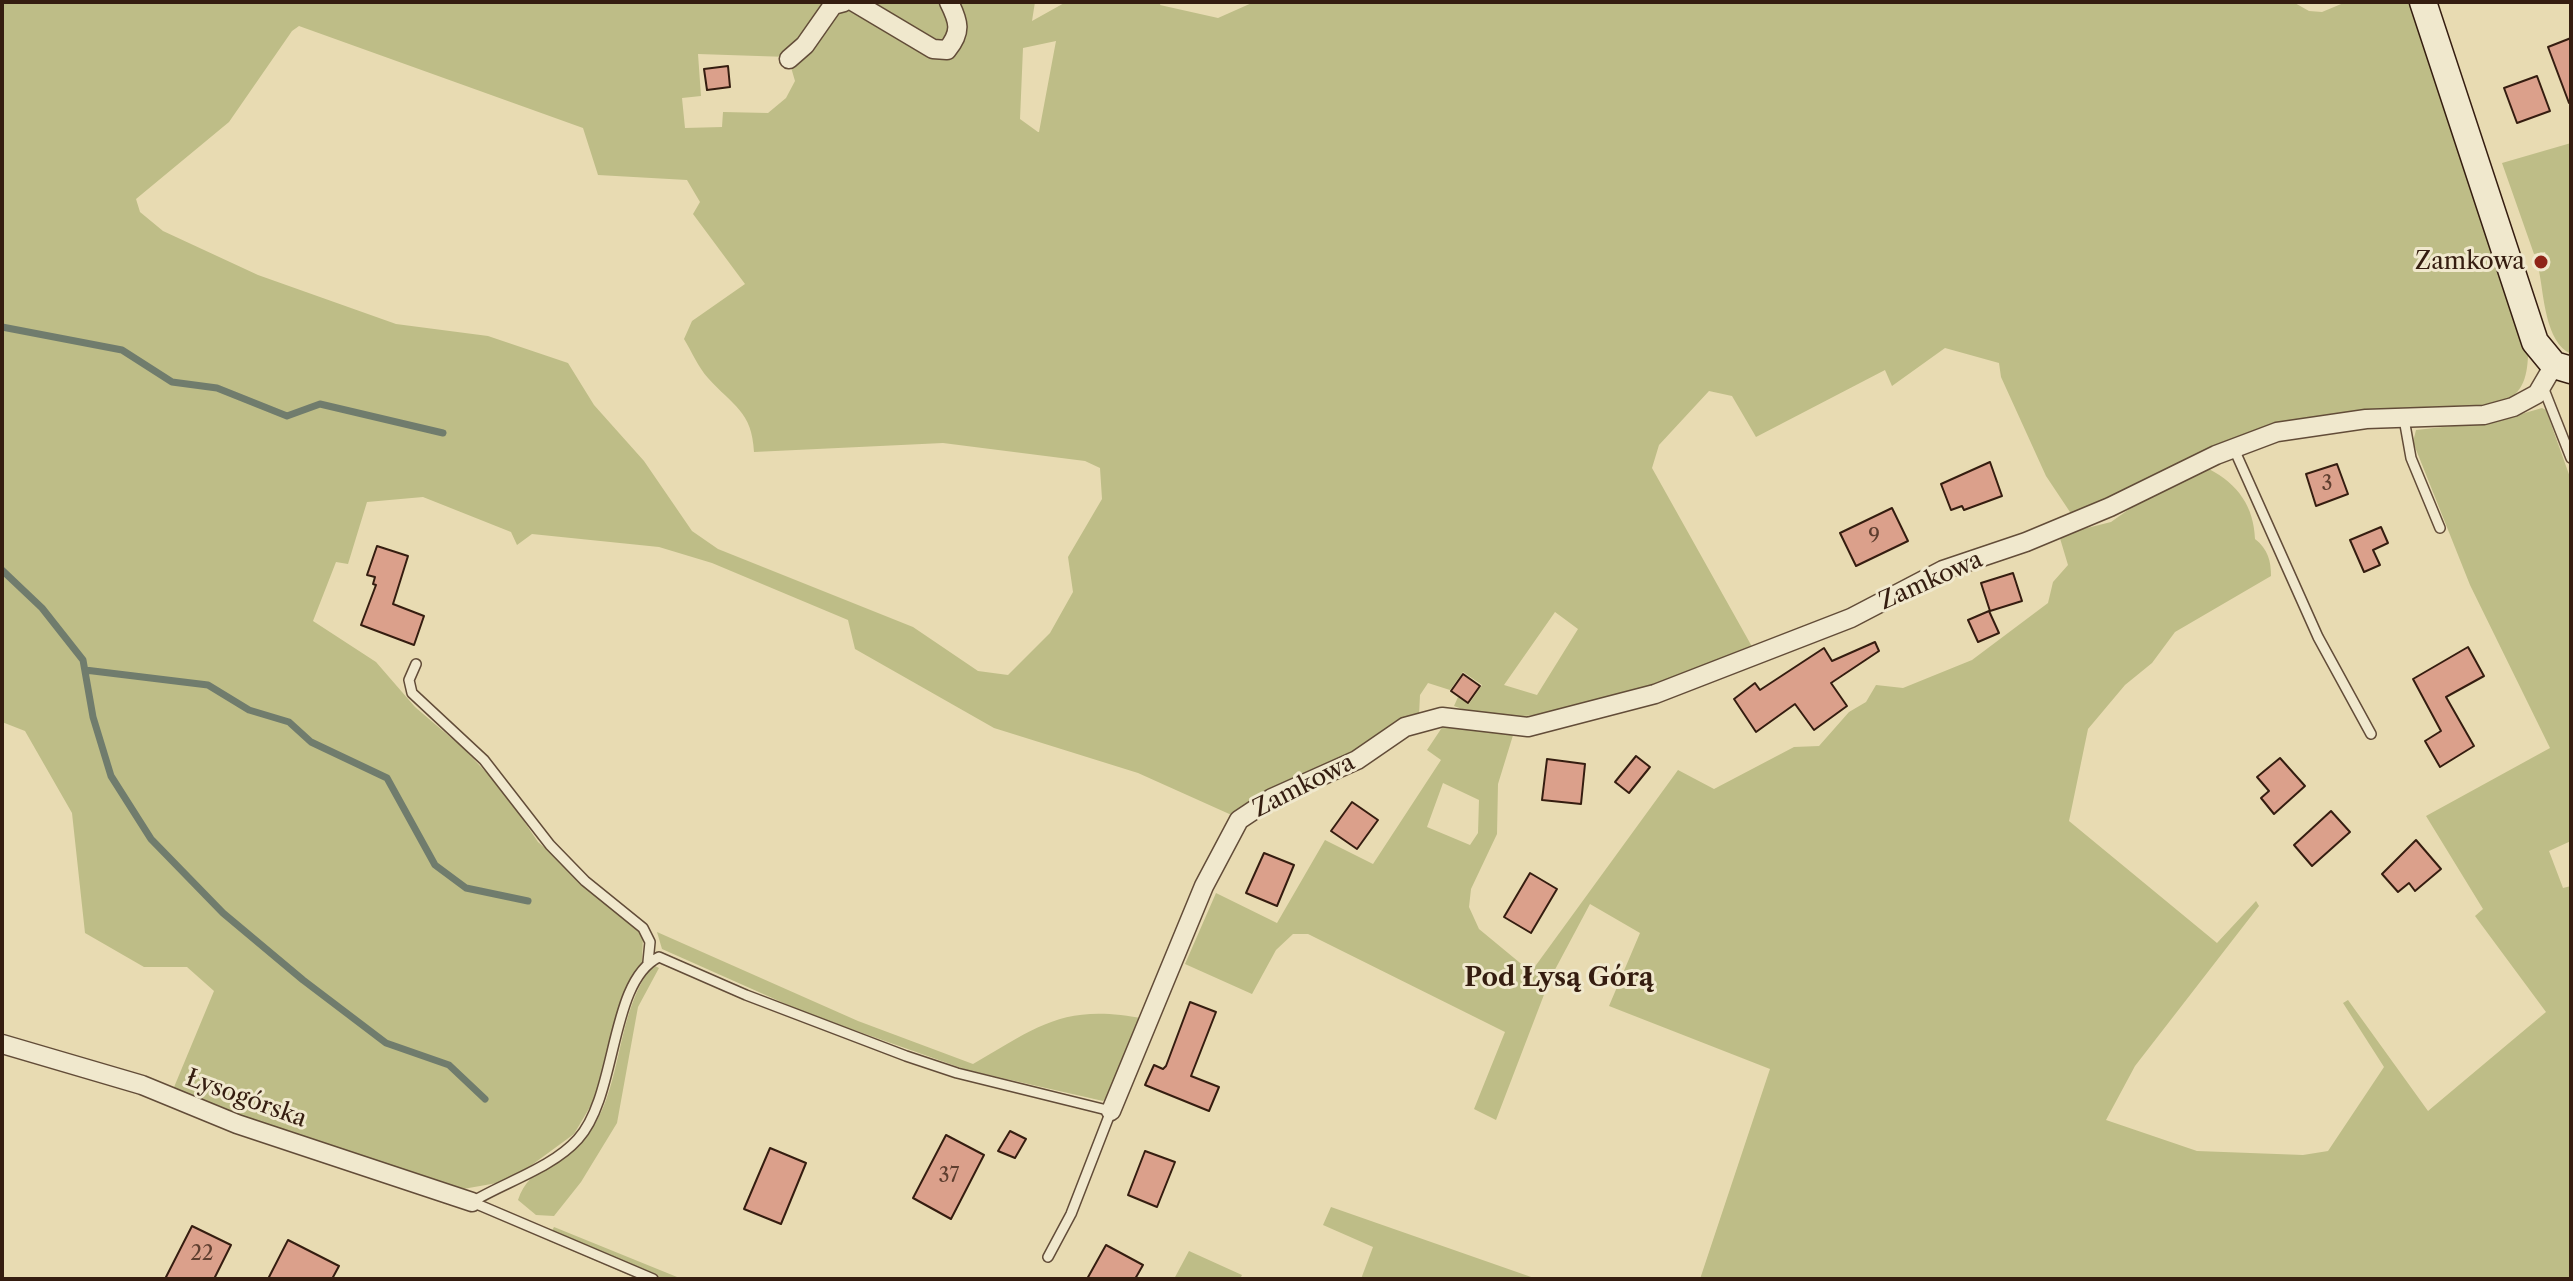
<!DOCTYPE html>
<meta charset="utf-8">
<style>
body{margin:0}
#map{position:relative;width:2573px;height:1281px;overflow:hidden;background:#e8dbb2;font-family:"Libre Caslon Text",serif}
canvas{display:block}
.frame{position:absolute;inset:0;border:4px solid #351d10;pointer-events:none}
</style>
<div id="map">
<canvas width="2573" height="1281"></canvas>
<div class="frame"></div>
</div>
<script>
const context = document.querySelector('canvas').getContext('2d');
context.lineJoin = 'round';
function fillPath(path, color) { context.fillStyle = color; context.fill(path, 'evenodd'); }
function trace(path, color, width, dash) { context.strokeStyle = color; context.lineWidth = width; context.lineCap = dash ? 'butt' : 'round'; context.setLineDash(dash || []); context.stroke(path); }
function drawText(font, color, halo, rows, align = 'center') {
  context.font = font + ' "Libre Caslon Text",serif'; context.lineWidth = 6; context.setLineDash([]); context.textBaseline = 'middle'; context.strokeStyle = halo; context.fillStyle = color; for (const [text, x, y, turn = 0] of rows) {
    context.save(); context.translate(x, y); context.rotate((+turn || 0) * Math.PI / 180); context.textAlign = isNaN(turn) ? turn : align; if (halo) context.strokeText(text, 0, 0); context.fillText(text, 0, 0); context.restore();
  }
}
fillPath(new Path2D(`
 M2,2H1035L1032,21L1066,2H1161L1160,5L1218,18L1254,2H2293L2309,11L2322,12L2346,2H2414L2528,356C2527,379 2522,395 2499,404C2447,422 2388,408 2334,414C2240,426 2156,475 2074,518L2046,476L2001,377L1999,363L1945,348L1892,386L1885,370L1756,437L1732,396L1709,391L1659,445L1652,468L1755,652C1673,680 1538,740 1454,706L1458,697L1469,704L1482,685L1463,672L1450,690L1428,683L1420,695L1419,716L1343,760L1257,795L1236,817L1138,773L994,728L855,649L848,620L712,563L659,547L532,534L517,545L511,532L423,497L367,502L348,564L336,562L313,621L376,662L415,707L463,748L503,790L538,842L636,927L643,936L642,962L630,982L615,1023L600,1090L574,1134L529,1167L497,1183L463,1189L424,1179L172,1092L214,991L187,967H144L85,933L72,813L25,731L2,722ZM299,26L583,128L598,175L687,180L700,202L693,214L745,284L692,321L684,339C692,352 698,367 708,378C733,406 752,411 754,452L943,443L1085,461L1100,468L1102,499L1068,557L1073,592L1050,633L1008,675L978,671L913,627L718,549L692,531L644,461L594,405L568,363L488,336L396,324L258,275L163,231L140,212L136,199L229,122L292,31ZM1056,41L1039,132H1038L1020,119L1023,48ZM698,54L788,57L795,81L786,98L768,113L723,112L722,127L685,128L682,98L701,96ZM1555,612L1578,629L1537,695L1504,685Z
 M2571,143V354C2545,342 2544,295 2539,271L2549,268L2545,252L2534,254L2502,163Z
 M2542,408L2546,410L2571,480V841L2549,851L2563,888L2571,886V1279H1700L1770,1069L1609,1006L1640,933L1590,904L1550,979L1496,1120L1474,1109L1505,1032L1308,934H1293L1276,950L1252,994L1185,964L1216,893L1277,923L1325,840L1373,864L1441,760L1427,750L1443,726L1514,732L1498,784L1497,834L1471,889L1469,907L1479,929L1531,972L1678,770L1714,789L1794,747L1819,746L1849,712L1866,702L1876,685L1903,688L1972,660L2048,603L2053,582L2068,565L2059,535L2111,522L2152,493L2209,469C2238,484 2254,507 2255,539C2268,549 2271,561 2271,576L2175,632L2152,663L2125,685L2088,729L2069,821L2217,943L2256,901L2259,906L2135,1066L2106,1120L2197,1151L2303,1155L2328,1151L2384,1067L2343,1003L2348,1000L2428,1111L2546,1012L2475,916L2483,909L2426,816L2550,748L2470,585L2413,442L2416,430L2497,421ZM1443,783L1479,800L1478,833L1470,845L1427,827Z
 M657,932L858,1021L973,1064C1040,1025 1065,1003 1146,1019L1117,1089L1103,1101L967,1070L806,1013L662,949Z
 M653,965L659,968L638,1007L617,1123L581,1182L554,1216L536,1215L518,1200C530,1164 561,1167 584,1140C625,1091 613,1016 653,965Z
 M1331,1207L1534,1278L1361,1279L1373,1247L1323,1225Z
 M554,1227L682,1279H638L547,1240Z
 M1189,1251L1242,1275L1240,1279H1174Z`), '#bebd87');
trace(new Path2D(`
 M2,327L122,350L172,382L217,388L287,416L320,404L443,433
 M2,570L42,608L83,660L93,717L111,776L151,839L223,913L303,980L386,1043L449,1065L485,1099
 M85,670L208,685L249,710L289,722L311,742L387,778L435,865L466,888L528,901`), '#707c6d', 7);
const building = new Path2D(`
 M2571,38V103H2569L2548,47Z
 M728,66L730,87L707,90L704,69Z
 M2537,76L2550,111L2517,123L2504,88Z
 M1990,462L2002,496L1964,510L1962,506L1951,510L1941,484Z
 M2337,464L2348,494L2316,506L2306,474Z
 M1892,508L1908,541L1856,566L1840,533Z
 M2381,527L2388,543L2373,550L2380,565L2364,572L2350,540Z
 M377,546L408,556L393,604L424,616L414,645L361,625L376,585L373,584L375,577L367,575Z
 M2013,573L2022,601L1990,611L1981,583Z
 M1989,611L1999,633L1978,642L1968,620Z
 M1875,642L1879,651L1831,683L1847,706L1814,730L1795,704L1756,732L1734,699L1755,683L1760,690L1824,648L1832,661Z
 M2468,647L2484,676L2446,697L2474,746L2440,767L2425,741L2441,731L2413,679Z
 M1463,674L1480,686L1468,703L1451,691Z
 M1636,756L1650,767L1629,793L1615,782Z
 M2280,758L2305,786L2274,814L2261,798L2269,791L2257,777Z
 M1547,759L1585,764L1581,804L1542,800Z
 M1352,802L1378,820L1357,849L1331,831Z
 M2331,811L2350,832L2312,866L2294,845Z
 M2416,840L2441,869L2415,891L2409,883L2398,892L2382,874Z
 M1264,853L1294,865L1277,906L1246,893Z
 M1530,873L1557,889L1531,933L1504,917Z
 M1190,1002L1216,1012L1191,1076L1219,1087L1209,1111L1145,1085L1154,1065L1163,1069L1166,1066Z
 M1010,1131L1026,1139L1015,1158L998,1151Z
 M946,1135L984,1155L951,1219L913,1198Z
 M770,1148L806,1163L781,1224L744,1209Z
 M1145,1151L1175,1162L1157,1207L1128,1195Z
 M192,1226L231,1245L214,1279H165Z
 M288,1240L339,1266L332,1279H268Z
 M1106,1245L1143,1265L1135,1279H1087Z`);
fillPath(building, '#dba08b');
trace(building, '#351d10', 2);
const lane = new Path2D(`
 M2543,387L2571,458
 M2404,419L2411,458L2440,528
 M2234,449L2318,637L2371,734
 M416,664L409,680L412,693L484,760L550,845L585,881L643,928L650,942L648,962
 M472,1202C505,1182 552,1168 578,1139C618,1095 609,981 659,957L746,995L906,1056L957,1073L1111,1111L1071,1214L1048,1257
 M472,1202L653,1279`);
const street = new Path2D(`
 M854,2L933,49L947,50C962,32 959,22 949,2
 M789,59L805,45L833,5L844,2
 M2,1044L142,1085L237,1124L472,1202
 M1111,1111L1204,886L1239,820L1272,798L1357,760L1405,727L1442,717L1528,727L1655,694L1851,618L1943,570L2026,542L2110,507L2216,455L2277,432L2366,419L2484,415L2513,407L2537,394L2554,365`);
const secondary = new Path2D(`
 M2423,2L2535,342L2554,365L2571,370`);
trace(lane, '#624c38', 12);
trace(street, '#624c38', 21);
trace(secondary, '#351d10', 29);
trace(lane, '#f0e8cd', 9);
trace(street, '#f0e8cd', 18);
trace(secondary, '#f0e8cd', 26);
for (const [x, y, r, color] of [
 [2541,262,8,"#8f2418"]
]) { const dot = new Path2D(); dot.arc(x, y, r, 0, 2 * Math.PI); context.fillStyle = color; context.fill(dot); trace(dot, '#f0e8cd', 3); }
drawText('20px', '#5e3e2f', null, [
 ["3",2327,484],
 ["9",1874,537],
 ["37",949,1176],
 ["22",202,1254]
]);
drawText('24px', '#351d10', '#f0e8cd', [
 ["Zamkowa",2525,262]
], 'right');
drawText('24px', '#351d10', '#f0e8cd', [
 ["Zamkowa",1931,581,-24],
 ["Zamkowa",1304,786,-27],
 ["Łysogórska",246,1099,20]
]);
drawText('bold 26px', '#351d10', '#f0e8cd', [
 ["Pod Łysą Górą",1559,978]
]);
</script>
